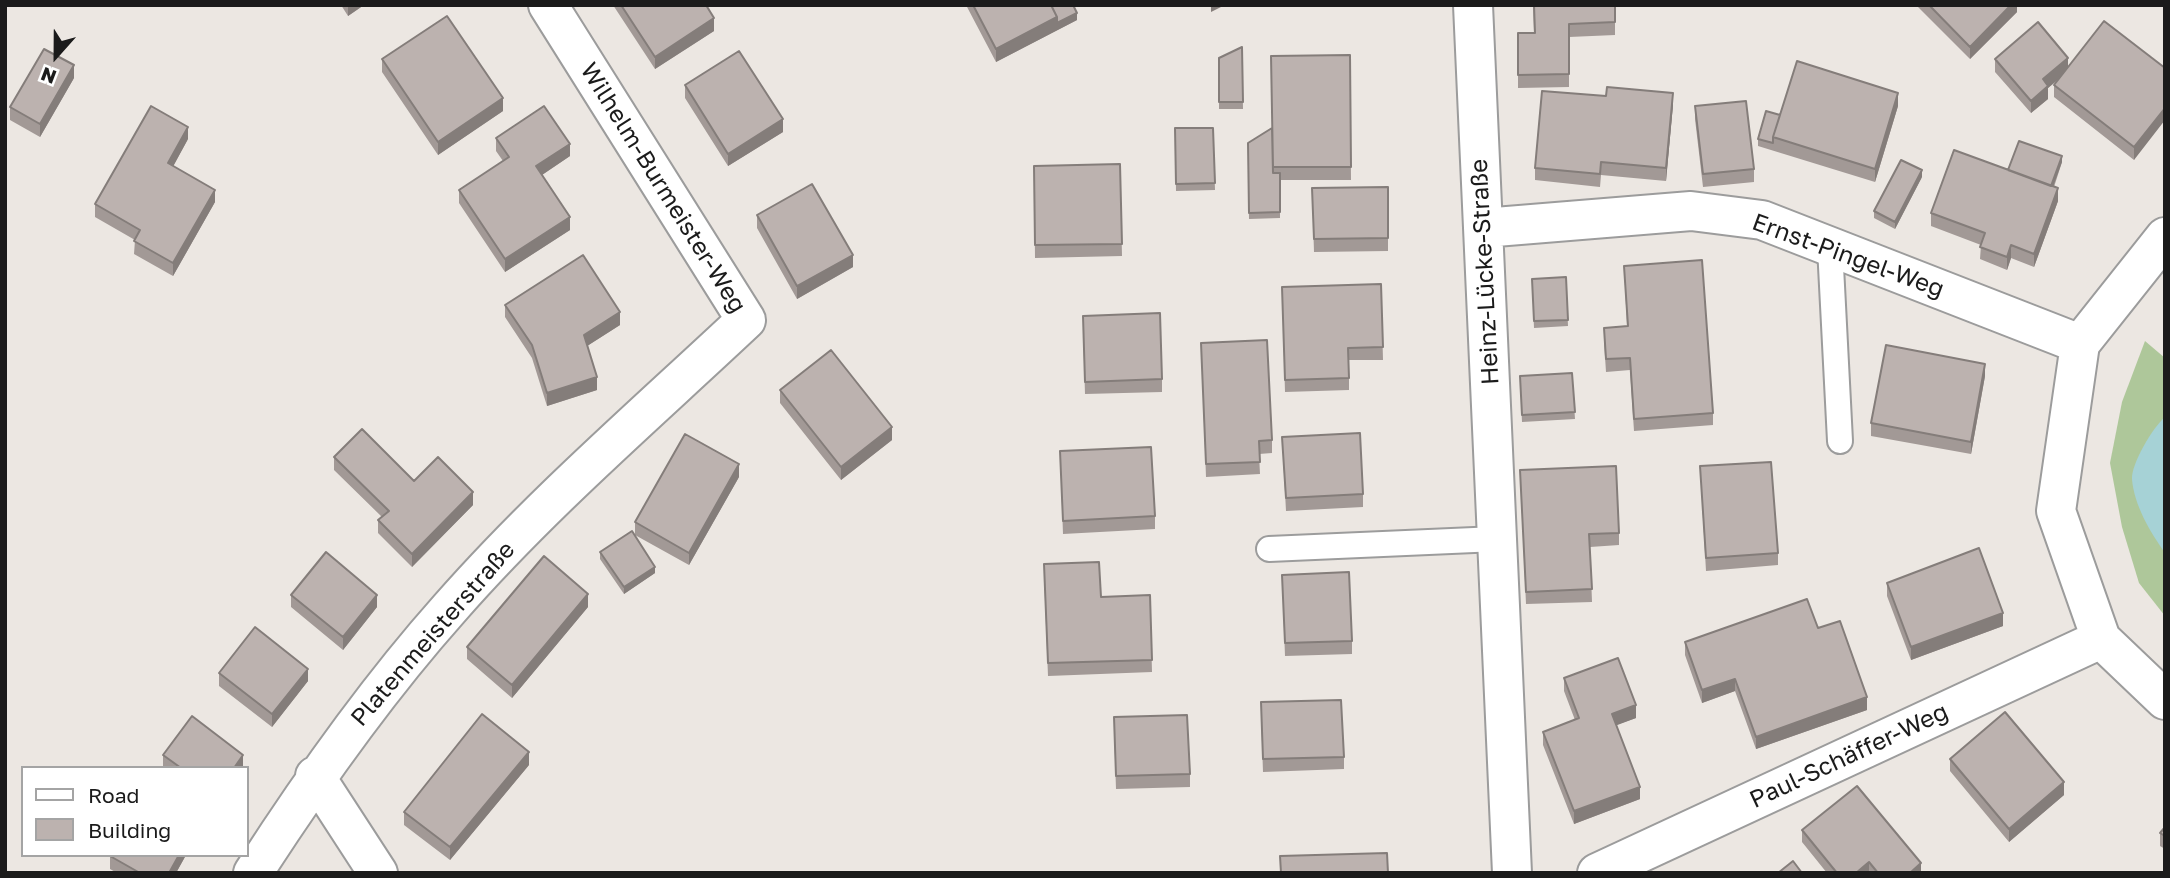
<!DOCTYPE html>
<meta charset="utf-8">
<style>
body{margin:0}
#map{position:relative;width:2170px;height:878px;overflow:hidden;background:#ece7e2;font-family:"Golos Text",sans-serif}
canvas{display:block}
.frame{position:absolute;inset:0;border:7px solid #1b1b1b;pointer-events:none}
.legend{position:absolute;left:21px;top:766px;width:228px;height:91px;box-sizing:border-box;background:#fff;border:2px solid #a4a4a4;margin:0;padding:9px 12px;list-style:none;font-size:21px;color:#1b1b1b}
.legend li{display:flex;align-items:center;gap:14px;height:35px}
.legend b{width:35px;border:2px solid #a4a4a4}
.north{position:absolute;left:21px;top:21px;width:70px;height:70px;-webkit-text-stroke:5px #fff;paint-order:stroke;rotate:201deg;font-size:19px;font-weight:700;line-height:28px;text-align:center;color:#1b1b1b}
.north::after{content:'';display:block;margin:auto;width:24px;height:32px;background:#1b1b1b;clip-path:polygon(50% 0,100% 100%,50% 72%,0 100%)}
</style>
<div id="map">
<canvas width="2170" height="878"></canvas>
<div class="frame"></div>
<ul class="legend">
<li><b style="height:9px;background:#fff"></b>Road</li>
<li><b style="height:19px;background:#bcb2af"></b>Building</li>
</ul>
<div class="north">N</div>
</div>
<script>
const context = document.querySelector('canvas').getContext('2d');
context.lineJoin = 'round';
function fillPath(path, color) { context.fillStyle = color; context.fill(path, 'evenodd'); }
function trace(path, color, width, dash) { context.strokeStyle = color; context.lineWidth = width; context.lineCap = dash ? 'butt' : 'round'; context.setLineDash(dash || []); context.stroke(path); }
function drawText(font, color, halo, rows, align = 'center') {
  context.font = font + ' "Golos Text",sans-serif'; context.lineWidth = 5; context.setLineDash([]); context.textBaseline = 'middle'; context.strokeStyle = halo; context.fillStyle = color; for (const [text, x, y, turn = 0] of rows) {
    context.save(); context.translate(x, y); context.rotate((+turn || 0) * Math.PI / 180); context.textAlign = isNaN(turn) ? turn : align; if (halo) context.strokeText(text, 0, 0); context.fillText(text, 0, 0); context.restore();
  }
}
fillPath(new Path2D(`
 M2145,341L2165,358V616L2139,583L2122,527L2110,463L2122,402Z`), '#aec79a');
fillPath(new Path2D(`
 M2165,417V553C2150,532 2134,505 2132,479C2131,464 2153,427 2165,417Z`), '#a6d2d6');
const lane = new Path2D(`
 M1830,247L1840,441
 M1269,549L1497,539`);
const street = new Path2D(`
 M1473,5L1512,873
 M1483,228L1691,211L1762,220L2080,344
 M2165,237L2080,344L2056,511L2101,639L2165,700
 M315,776L378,873
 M253,873C313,780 376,691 449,609C540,505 646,414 746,320L548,5
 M1597,873L2101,639`);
trace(lane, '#9c9c9c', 28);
trace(street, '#9c9c9c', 42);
trace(lane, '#fff', 24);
trace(street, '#fff', 38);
fillPath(new Path2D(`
 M341,5H364L348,16Z
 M613,5H706L714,31L655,69Z
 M966,5H1073L1077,20L996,62Z
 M1533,5L1615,22V35L1569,37V87L1518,88V33H1534Z
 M1916,5H2017V12L1970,59Z
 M1242,47L1243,109H1219V58Z
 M1350,55L1351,180H1280V218L1249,219L1248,143L1272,128Z
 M382,59L503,111L438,155L382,72Z
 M1995,59L2068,66L2165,68L2134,160L2054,97V85L2059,79L2048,88V99L2031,113L1995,72Z
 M74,78L40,137L10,120V107Z
 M685,85L783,132L728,166L685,98Z
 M1673,105L1666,181L1601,175L1600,187L1535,180V168Z
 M1695,106L1754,169V182L1703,187L1695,119Z
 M1898,106L1875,182L1758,146V139L1780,115Z
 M1175,128H1213L1215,190L1176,191Z
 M496,138L570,156L542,175L570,230L505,272L459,203V190L503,161L496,151Z
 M188,139L173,166L215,202L173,276L134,254L135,240L95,217V204Z
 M2062,162L2054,187L2058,201L2034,267L2011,258L2007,270L1980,259L1981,245L1931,226V213L2008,170Z
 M1120,164L1122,256L1035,258L1034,166Z
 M1922,177L1895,229L1874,218V211Z
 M1388,187V251L1314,252L1312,188Z
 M757,215L853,267L797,299L757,228Z
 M1624,266L1713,413V425L1634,431L1630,370L1606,372L1604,341V328L1627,326Z
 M1566,277L1568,326L1534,328L1532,279Z
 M1381,284L1383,360H1349V390L1285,392L1282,287Z
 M505,305L620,325L587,346L597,390L547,406L532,358L505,317Z
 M1083,328L1162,379V392L1085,394Z
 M1201,343L1272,440V453L1259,454L1260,474L1206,477Z
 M1572,373L1575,419L1522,422L1520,376Z
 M1985,376L1971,454L1871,436V423Z
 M780,390L892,440L841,480L780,403Z
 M1282,437L1363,494V507L1286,511Z
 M1060,451L1155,516V529L1063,534Z
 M334,457L473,505L412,567L378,533V520L382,517L334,470Z
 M1700,466L1778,553V565L1706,571Z
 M1520,470L1619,533V545L1590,547L1592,602L1526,604Z
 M739,477L689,565L635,535V522Z
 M600,552L655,573L624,594L600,559Z
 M1282,575L1352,641V654L1285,656Z
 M1044,576L1101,597L1150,595L1152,672L1048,676Z
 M1887,583L2003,626L1911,660L1887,596Z
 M291,595L377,607L343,650L291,607Z
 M588,607L512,698L467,659V647Z
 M1818,628L1867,710L1756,749L1735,691L1702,703L1685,655V642Z
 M219,673L308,681L272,727L219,686Z
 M1564,678L1636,718L1616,725L1640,799L1574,824L1543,745V732L1575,720L1564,691Z
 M1261,715L1344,757V769L1263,772Z
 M1114,730L1190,774V787L1116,789Z
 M163,755L243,767L163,768Z
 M1950,759L2064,795L2009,842L1950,771Z
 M529,765L450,860L404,825V812Z
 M2165,827V849L2160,846V833Z
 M1802,830L1921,873H1827L1802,842Z
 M110,855H186L176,873H117L110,869Z`), '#a29996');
fillPath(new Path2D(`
 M348,5H364L348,16Z
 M1211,5H1225L1211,12Z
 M2011,5H2017V12L1970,59V47Z
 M1077,13V20L996,62V49L1057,17Z
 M714,18V31L655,69V57Z
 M2068,58V71L2048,88V99L2031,113V101L2043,79Z
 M74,65V78L40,137V124Z
 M1673,93V105L1666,181V168Z
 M1898,93V106L1875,182V169Z
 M503,98V111L438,155V142Z
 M2165,108V120L2134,160V147Z
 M783,119V132L728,166V154Z
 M188,127V139L168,176V163Z
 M570,144V156L536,179V166Z
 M2062,156V162L2049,198V192Z
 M1922,170V177L1895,229V222Z
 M2058,188V201L2034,267V254Z
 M215,190V202L173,276V263Z
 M570,217V230L505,272V259Z
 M2011,245V258L2007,270V257Z
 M853,255V267L797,299V286Z
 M620,312V325L584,348V335Z
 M1985,364V376L1971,454V442Z
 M597,377V390L547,406V393Z
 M892,427V440L841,480V467Z
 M739,464V477L689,565V553Z
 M473,492V505L412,567V554Z
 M655,567V573L624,594V587Z
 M588,594V607L512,698V685Z
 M377,595V607L343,650V637Z
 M2003,613V626L1911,660V647Z
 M308,669V681L272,727V714Z
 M1735,679V691L1702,703V690Z
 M1867,697V710L1756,749V737Z
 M1636,705V718L1612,727V714Z
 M529,752V765L450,860V847Z
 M243,755V767L234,768Z
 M2064,782V795L2009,842V829Z
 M1640,787V799L1574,824V811Z
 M179,855H186L176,873H169Z
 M1869,862V873H1856Z
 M1921,863V873H1910Z`), '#847d7a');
const building = new Path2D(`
 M621,5H706L714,18L655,57Z
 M973,5H1051L1057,17L996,49Z
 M1051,5H1073L1077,13L1057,23V17Z
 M1534,5H1615V22L1569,24V74L1518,75V33H1535Z
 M1929,5H2011L1970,47Z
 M447,16L503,98L438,142L382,59Z
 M2104,21L2165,68V108L2134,147L2054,85Z
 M2038,22L2068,58L2043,79L2048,86L2031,101L1995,59Z
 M1242,47L1243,102H1219V58Z
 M44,49L74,65L40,124L10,107Z
 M739,51L783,119L728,154L685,85Z
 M1350,55L1351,167H1273L1271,56Z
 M1797,61L1898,93L1875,169L1773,137Z
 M1607,87L1673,93L1666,168L1601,162L1600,174L1535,168L1542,91L1606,96Z
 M1746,101L1754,169L1703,174L1695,106Z
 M151,106L188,127L168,163L215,190L173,263L134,241L140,230L95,204Z
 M544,106L570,144L536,166L570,217L505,259L459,190L509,157L496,138Z
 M1766,111L1780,115L1773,137V143L1758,139Z
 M1175,128H1213L1215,183L1176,184Z
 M1272,128L1273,173H1280V212L1249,213L1248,143Z
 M2019,141L2062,156L2051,186L2008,170Z
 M1954,150L2058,188L2034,254L2011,245L2007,257L1980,247L1985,233L1931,213Z
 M1901,160L1922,170L1895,222L1874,211Z
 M1120,164L1122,244L1035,245L1034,166Z
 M812,184L853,255L797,286L757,215Z
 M1388,187V238L1314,239L1312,188Z
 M583,255L620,312L584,335L597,377L547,393L532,345L505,305Z
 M1702,260L1713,413L1634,419L1630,358L1606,359L1604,328L1628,326L1624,266Z
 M1566,277L1568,320L1534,321L1532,279Z
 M1381,284L1383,347L1348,348L1349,378L1285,380L1282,287Z
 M1160,313L1162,379L1085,382L1083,316Z
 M1267,340L1272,440L1259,441L1260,462L1206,464L1201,343Z
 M1886,345L1985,364L1971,442L1871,423Z
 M831,350L892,427L841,467L780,390Z
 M1572,373L1575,412L1522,415L1520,376Z
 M362,429L414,481L438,457L473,492L412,554L378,520L389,511L334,457Z
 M1360,433L1363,494L1286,498L1282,437Z
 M685,434L739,464L689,553L635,522Z
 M1151,447L1155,516L1063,521L1060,451Z
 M1771,462L1778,553L1706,558L1700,466Z
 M1616,466L1619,533L1589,534L1592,589L1526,592L1520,470Z
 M632,531L655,567L624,587L600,552Z
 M1979,548L2003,613L1911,647L1887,583Z
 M326,552L377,595L343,637L291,595Z
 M544,556L588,594L512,685L467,647Z
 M1099,562L1101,597L1150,595L1152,660L1048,663L1044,564Z
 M1349,572L1352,641L1285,643L1282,575Z
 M1807,599L1818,628L1840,621L1867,697L1756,737L1735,679L1702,690L1685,642Z
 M255,627L308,669L272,714L219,673Z
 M1618,658L1636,705L1612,714L1640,787L1574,811L1543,732L1579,718L1564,678Z
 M1341,700L1344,757L1263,759L1261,702Z
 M2005,712L2064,782L2009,829L1950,759Z
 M482,714L529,752L450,847L404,812Z
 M1187,715L1190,774L1116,776L1114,717Z
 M192,716L243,755L234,768H181L163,755Z
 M1857,786L1921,863L1910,873H1878L1869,862L1856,873H1837L1802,830Z
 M2165,827V836L2160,833Z
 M1387,853L1388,873H1281L1280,856Z
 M110,855H179L169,873H140L110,856Z
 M1793,861L1802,873H1778Z`);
fillPath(building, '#bcb2af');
trace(building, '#847d7a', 2);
drawText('24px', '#1b1b1b', '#fff', [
 ["Wilhelm-Burmeister-Weg",663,188,58],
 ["Ernst-Pingel-Weg",1848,256,20],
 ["Heinz-Lücke-Straße",1485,272,-93],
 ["Platenmeisterstraße",433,634,-49],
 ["Paul-Schäffer-Weg",1849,756,-25]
]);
</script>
